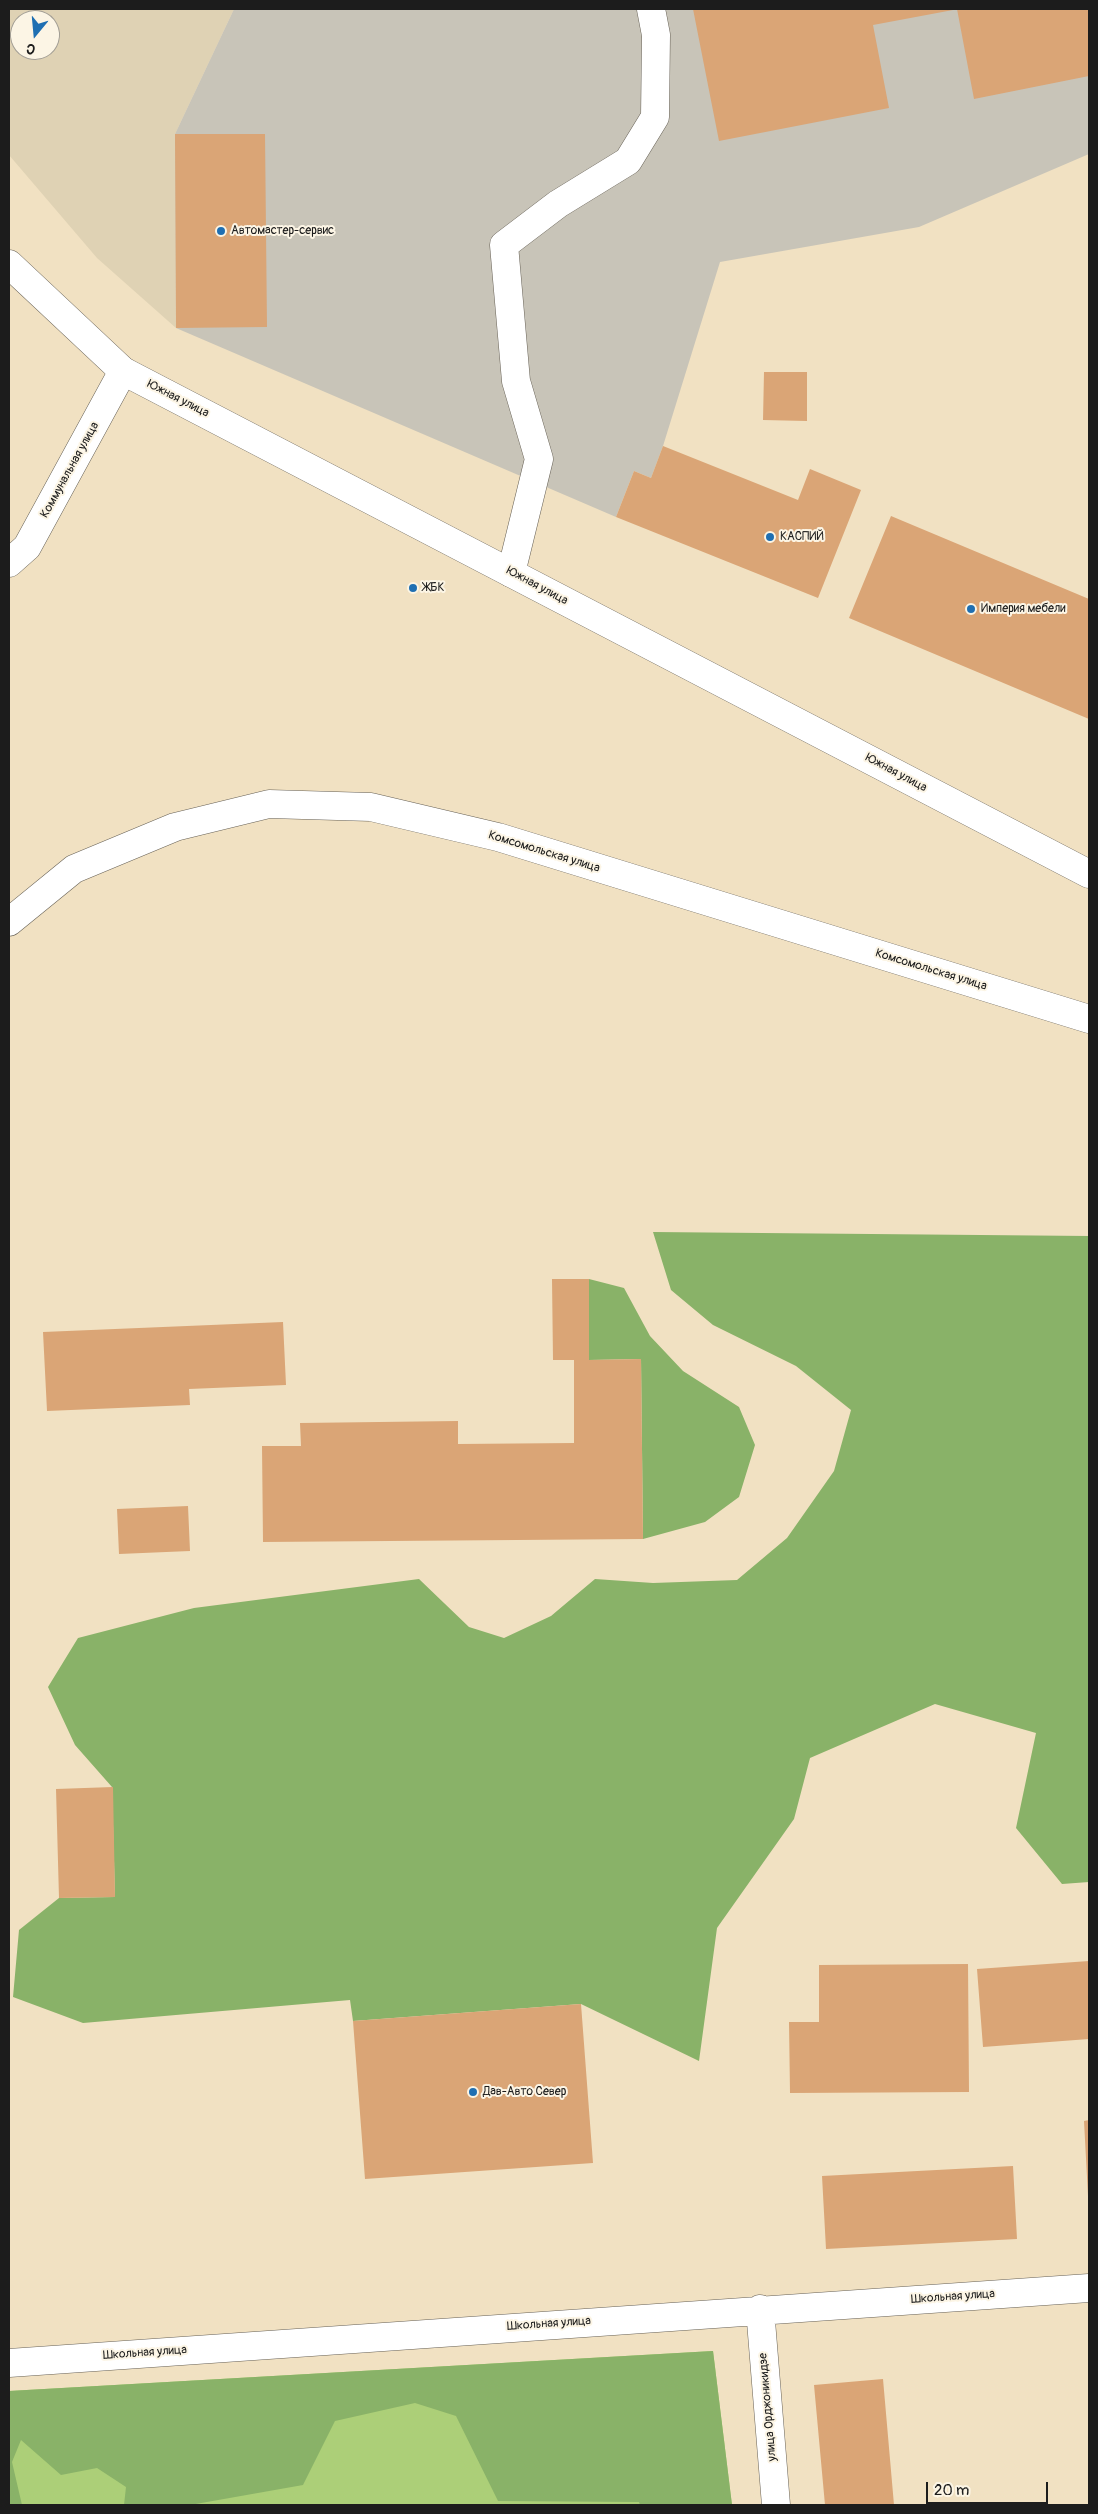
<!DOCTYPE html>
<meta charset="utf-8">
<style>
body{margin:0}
#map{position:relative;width:1098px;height:2514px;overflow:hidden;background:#f1e1c2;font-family:Pangolin,sans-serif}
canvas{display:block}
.frame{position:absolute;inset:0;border:10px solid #1c1c1c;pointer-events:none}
.north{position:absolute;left:10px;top:10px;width:50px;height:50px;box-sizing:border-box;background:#fcf5e5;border:1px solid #a29e95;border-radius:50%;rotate:197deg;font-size:14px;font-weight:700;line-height:20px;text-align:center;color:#1c1c1c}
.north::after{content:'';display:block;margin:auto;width:18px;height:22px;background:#1f6fb2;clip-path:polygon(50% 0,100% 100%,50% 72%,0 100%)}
.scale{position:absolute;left:926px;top:2482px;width:122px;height:22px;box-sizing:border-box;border:2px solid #1c1c1c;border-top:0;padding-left:6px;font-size:15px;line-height:18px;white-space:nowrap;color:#1c1c1c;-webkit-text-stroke:4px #fcf5e5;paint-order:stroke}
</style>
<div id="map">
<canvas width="1098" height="2514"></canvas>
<div class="frame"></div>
<div class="north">С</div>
<div class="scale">20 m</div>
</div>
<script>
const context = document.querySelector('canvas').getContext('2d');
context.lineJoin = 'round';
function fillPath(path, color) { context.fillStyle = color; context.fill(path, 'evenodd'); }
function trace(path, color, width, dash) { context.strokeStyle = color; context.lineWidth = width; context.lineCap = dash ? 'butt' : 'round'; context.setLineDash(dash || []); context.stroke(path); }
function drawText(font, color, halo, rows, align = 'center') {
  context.font = font + ' Pangolin,sans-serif'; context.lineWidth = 4; context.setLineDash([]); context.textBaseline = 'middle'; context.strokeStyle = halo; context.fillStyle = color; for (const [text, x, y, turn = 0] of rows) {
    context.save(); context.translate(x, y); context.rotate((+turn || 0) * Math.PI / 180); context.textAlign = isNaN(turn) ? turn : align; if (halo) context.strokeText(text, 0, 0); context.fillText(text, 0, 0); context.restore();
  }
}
fillPath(new Path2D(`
 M9,9H234L175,134L176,328L97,258L9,155ZM20,20H50V50H20Z`), '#dfd2b4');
fillPath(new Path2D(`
 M234,9H1089V154L919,227L720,262L663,446L651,478L634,471L616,517L176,328L175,134Z`), '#c8c4b8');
fillPath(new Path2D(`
 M713,2351L732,2505H9V2391Z`), '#accf78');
fillPath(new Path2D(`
 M653,1232L1089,1236V1882L1062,1884L1016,1828L1036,1733L935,1704L810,1758L794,1819L717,1928L699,2061L581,2004L353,2021L350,2000L83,2023L13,1997L19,1930L59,1898L115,1897L112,1787L75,1745L48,1687L78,1638L194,1608L419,1579L469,1627L504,1638L551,1616L595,1579L653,1583L737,1580L787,1538L834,1471L851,1410L796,1366L713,1325L671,1290Z
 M589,1279L624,1288L650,1336L683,1371L739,1407L755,1445L739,1497L705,1522L643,1539L641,1359L589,1360Z
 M713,2351L732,2505H640L639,2502L498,2501L456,2416L415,2403L335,2421L303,2485L190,2505H124L126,2487L97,2468L61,2475L21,2440L12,2462L22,2505H9V2391Z`), '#89b268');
fillPath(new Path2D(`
 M693,9H953V10L873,25L889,108L719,141Z
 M957,9H1089V76L974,99Z
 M175,134H265L267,327L176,328Z
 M764,372H807V421L763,420Z
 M663,446L798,500L810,469L861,490L818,598L616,517L634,471L651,478Z
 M891,516L1089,599V719L849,618Z
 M552,1279H589V1360L641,1359L643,1539L263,1542L262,1446H301L300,1423L458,1421V1444L574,1443V1360H553Z
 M283,1322L286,1385L189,1389L190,1405L47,1411L43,1332Z
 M188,1506L190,1551L119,1554L117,1509Z
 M113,1787L115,1897L59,1898L56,1789Z
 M1089,1961V2039L983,2047L977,1969Z
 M968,1964L969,2092L790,2093L789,2022H819V1965Z
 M581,2004L593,2163L365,2179L353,2021Z
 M1089,2120V2196H1088L1084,2121Z
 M1013,2166L1017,2239L826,2249L822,2176Z
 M883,2379L894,2505H825L814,2385Z`), '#daa576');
const minor = new Path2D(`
 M9,563L27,547L123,371
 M511,573L539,459L516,381L504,245L558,204L628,161L655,117L656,35L651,9
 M760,2309L776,2505
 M9,2363L1089,2288`);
const major = new Path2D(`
 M9,264L123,371L1089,874
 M9,922L74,869L175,827L269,804L371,807L498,837L1089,1019`);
trace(minor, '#676156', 29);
trace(major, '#676156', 29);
trace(minor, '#fff', 28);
trace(major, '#fff', 28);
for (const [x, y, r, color] of [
 [221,231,5,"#1f6fb2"],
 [770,537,5,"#1f6fb2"],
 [413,588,5,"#1f6fb2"],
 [971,609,5,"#1f6fb2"],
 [473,2092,5,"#1f6fb2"]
]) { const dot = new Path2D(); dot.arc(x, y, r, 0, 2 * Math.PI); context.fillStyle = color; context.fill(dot); trace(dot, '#fcf5e5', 2); }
drawText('12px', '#1c1c1c', '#fcf5e5', [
 ["Автомастер-сервис",231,231],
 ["КАСПИЙ",780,537],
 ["ЖБК",423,588],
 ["Империя мебели",981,609],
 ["Дав-Авто Север",483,2092]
], 'left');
drawText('12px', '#1c1c1c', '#fcf5e5', [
 ["Южная улица",178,399,27],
 ["Коммунальная улица",70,470,-61],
 ["Южная улица",537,586,28],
 ["Южная улица",896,773,28],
 ["Комсомольская улица",544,852,17],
 ["Комсомольская улица",931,970,17],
 ["Школьная улица",953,2297,-4],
 ["Школьная улица",549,2324,-4],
 ["Школьная улица",145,2353,-4],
 ["улица Орджоникидзе",768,2407,-95]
]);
</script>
